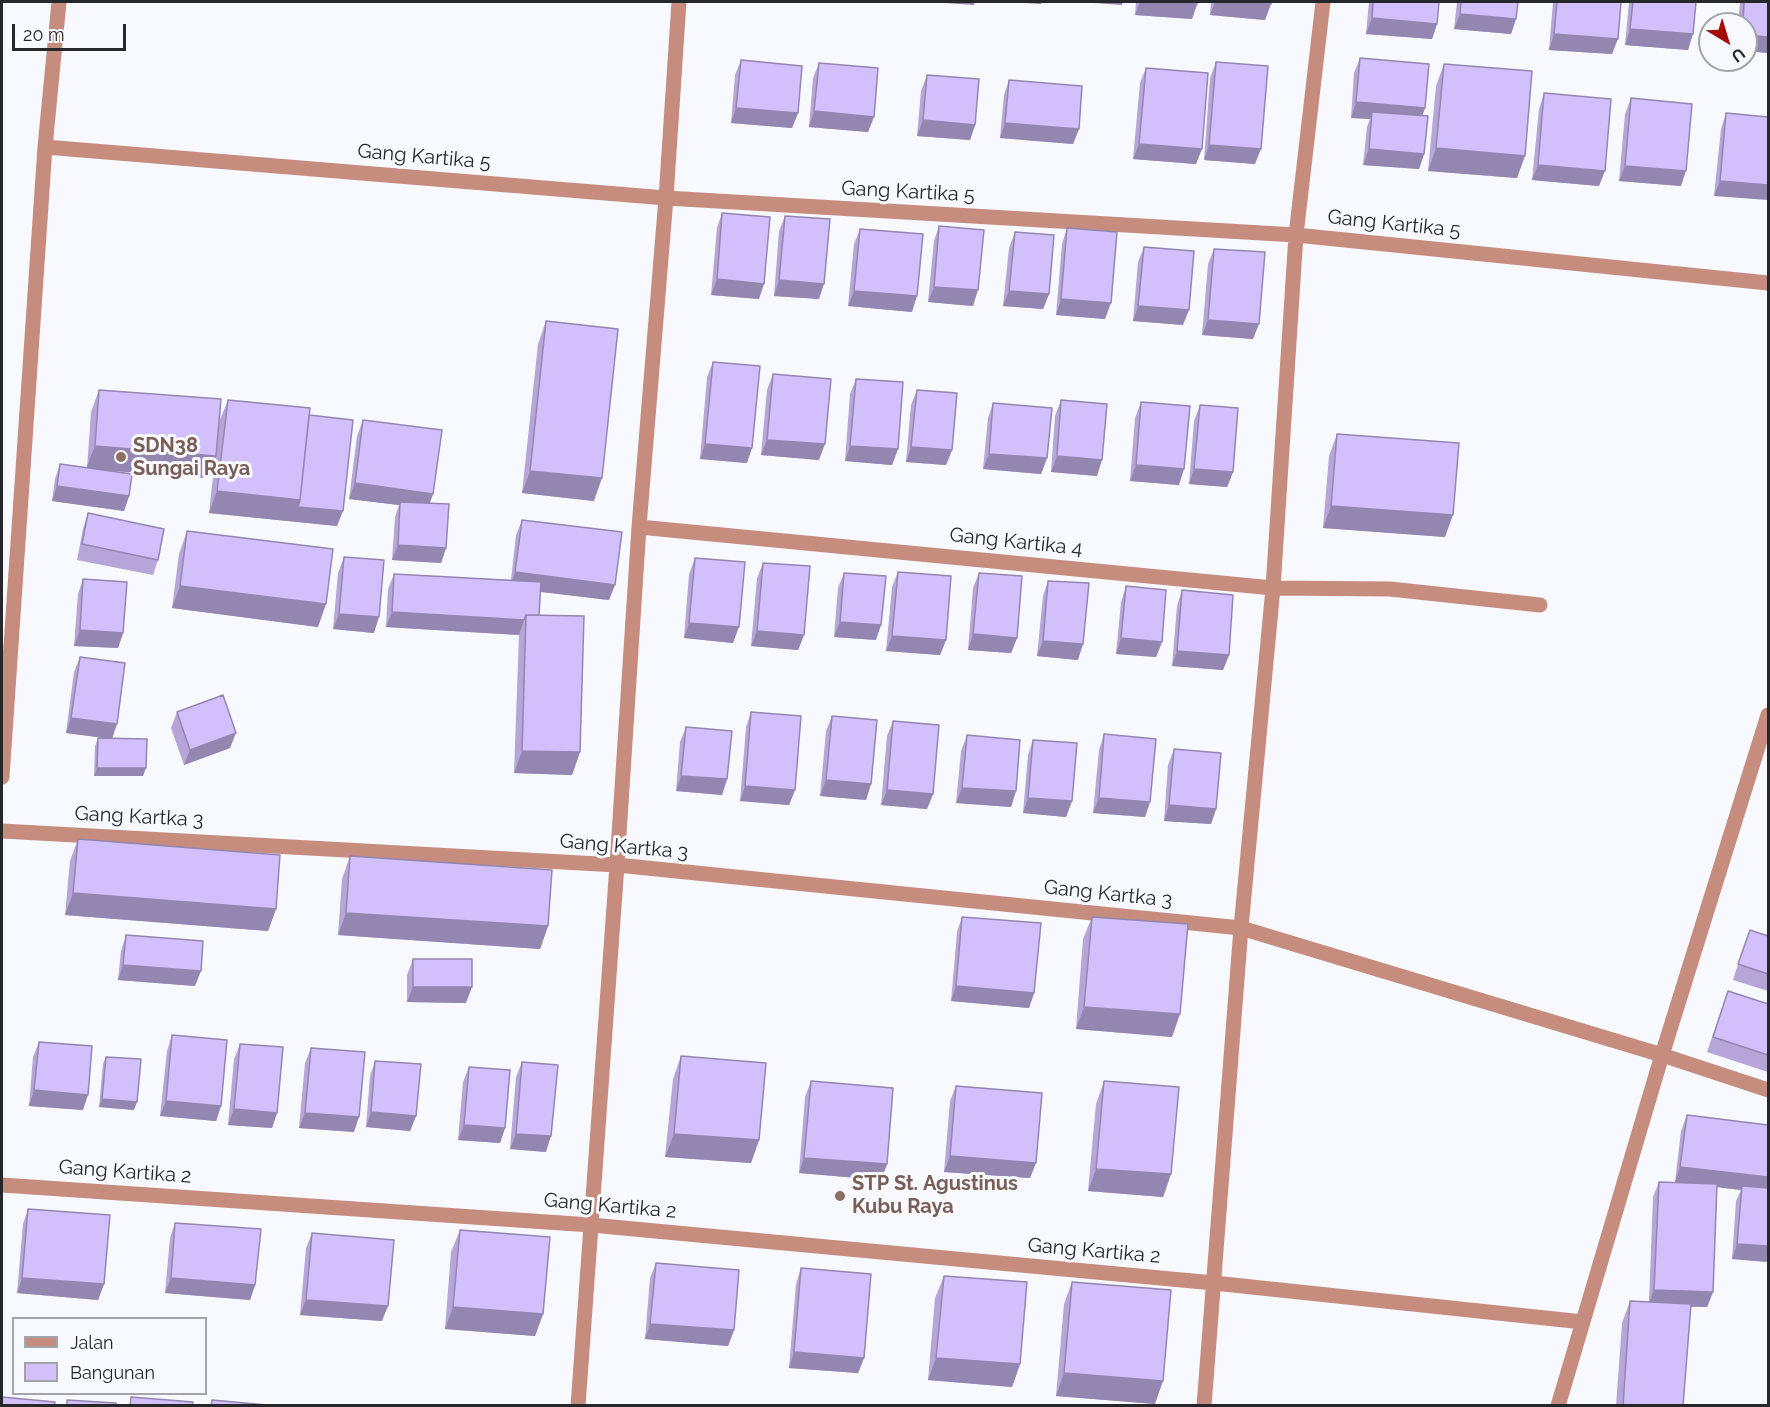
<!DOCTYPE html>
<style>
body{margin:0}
#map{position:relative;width:1770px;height:1407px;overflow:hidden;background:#f8f9ff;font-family:Raleway,sans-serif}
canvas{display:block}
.frame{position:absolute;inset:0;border:3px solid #26272a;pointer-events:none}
.legend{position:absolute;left:12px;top:1317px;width:195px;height:78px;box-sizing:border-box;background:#f8f9ff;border:2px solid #a4a5aa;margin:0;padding:8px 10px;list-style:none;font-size:18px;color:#26272a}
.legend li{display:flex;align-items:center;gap:12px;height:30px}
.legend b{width:30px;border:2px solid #a4a5aa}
.north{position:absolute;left:1698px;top:12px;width:60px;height:60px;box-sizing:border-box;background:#f8f9ff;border:2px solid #a4a5aa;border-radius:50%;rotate:142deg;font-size:16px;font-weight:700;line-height:24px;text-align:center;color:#26272a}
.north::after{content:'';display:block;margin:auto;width:21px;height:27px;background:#a30d06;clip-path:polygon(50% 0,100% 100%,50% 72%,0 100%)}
.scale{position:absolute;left:12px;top:24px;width:114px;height:27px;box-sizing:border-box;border:3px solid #26272a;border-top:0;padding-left:8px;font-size:18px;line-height:21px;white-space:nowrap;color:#26272a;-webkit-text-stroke:4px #f8f9ff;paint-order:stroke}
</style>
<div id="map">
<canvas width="1770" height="1407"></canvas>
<div class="frame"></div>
<ul class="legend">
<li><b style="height:8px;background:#c68c7e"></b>Jalan</li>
<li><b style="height:16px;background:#d2c0fc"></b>Bangunan</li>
</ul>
<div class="north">U</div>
<div class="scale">20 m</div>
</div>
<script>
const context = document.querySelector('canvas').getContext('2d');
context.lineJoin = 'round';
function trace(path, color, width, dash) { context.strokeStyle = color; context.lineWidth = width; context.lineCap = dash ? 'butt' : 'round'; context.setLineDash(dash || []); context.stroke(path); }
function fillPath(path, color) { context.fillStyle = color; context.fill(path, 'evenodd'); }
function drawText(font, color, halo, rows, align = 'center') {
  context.font = font + ' Raleway,sans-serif'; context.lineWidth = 6; context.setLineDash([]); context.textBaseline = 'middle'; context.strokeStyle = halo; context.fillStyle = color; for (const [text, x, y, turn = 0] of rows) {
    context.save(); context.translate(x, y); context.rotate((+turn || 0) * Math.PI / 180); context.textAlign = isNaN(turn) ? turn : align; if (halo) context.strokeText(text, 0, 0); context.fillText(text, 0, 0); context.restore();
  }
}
trace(new Path2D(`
 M45,147L666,198L1296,235L1768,283
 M639,527L1273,588L1390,589L1540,605
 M2,777L45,147L59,2
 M2,831L617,865L1241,928L1662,1055L1768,1090
 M2,1185L591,1225L1214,1283L1583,1322
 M578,1406L617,865L639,527L666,198L679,2
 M1204,1406L1241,928L1273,588L1296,235L1323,2
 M1558,1406L1662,1055L1768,715`), '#c68c7e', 15);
fillPath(new Path2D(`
 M1136,2H1198L1192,19L1135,15Z
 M1211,2H1271L1265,20L1210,15Z
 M1369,2H1439L1437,24L1432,39L1366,34Z
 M1457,2H1518L1516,19L1511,34L1454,29Z
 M1553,2H1621L1612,54L1549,50Z
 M1629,2H1696L1688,50L1625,45Z
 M1740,2H1768V53L1746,51V24H1738Z
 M1360,58L1425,108L1422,116L1424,154L1419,169L1363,165L1367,127L1370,119L1351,118L1354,73Z
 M741,60L798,113L792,128L731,123L735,75Z
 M1216,62L1255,164L1204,160L1210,78Z
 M819,63L868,132L809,127L813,78Z
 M1444,64L1517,178L1428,171L1436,86Z
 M1146,68L1196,164L1133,159L1140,83Z
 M927,75L975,125L970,140L917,136L921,91Z
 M1009,80L1079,129L1073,144L1000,138L1004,95Z
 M1544,93L1599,186L1532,180L1539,109Z
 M1631,98L1681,186L1619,181L1625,114Z
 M1726,113L1768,117L1714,196L1721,129Z
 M722,213L759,299L711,295L717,228Z
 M785,216L819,299L774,296L779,231Z
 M939,226L973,306L928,302L934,241Z
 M1067,228L1105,319L1056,315L1062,244Z
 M860,229L912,312L848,306L854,244Z
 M1015,232L1049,294L1043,309L1003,306L1009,248Z
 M1144,247L1183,325L1133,321L1138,262Z
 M1214,249L1253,339L1202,335L1208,264Z
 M546,321L594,501L522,493L538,344Z
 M713,362L747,463L700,459L707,377Z
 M773,374L819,460L761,455L767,390Z
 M856,379L898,449L892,465L845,461L850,394Z
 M99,390L218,438L219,422L228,400L309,415L337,526L209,513L215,458L208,478L105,470L129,496L124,511L52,501L55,479L60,464L87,468L91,412Z
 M917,390L952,450L946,465L906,462L911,405Z
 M1061,400L1097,476L1051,472L1055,416Z
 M1141,402L1179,485L1130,481L1135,418Z
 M993,403L1047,458L1041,474L983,469L988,418Z
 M1200,405L1233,472L1227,487L1189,484L1194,421Z
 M363,420L433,494L430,503L446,548L441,563L392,560L395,517L399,505L349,499L357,436Z
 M1337,434L1445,537L1323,528L1329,456Z
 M88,513L158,560L153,575L77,560L83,529Z
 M522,520L609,600L540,592L539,615L580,752L572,775L514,773L519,635L386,627L388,589L394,574L511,580L516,535Z
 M187,531L318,627L172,608L179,554Z
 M344,557L374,633L333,629L338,573Z
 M695,558L733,643L684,638L689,574Z
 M763,563L804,635L798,650L751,646L757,578Z
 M898,572L946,640L940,655L886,651L892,587Z
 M844,573L876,640L834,637L838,588Z
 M979,573L1017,638L1011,653L968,650L973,588Z
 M83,579L123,633L118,648L74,646L78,594Z
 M1048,581L1078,660L1037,656L1043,596Z
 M1126,586L1162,642L1156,657L1116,654L1121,602Z
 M1182,590L1229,655L1223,670L1172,666L1177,606Z
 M80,657L112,738L143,776H94L95,746L98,738H106L66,733L74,672Z
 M177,712L230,748L184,765L171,728Z
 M751,712L795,790L789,805L740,801L746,727Z
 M832,716L871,784L866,800L820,796L826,731Z
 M893,721L933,794L927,809L881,805L887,736Z
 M686,727L727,779L722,795L676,791L680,742Z
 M1104,734L1150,802L1145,817L1093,813L1099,750Z
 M967,735L1016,791L1011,807L956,803L961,751Z
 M1033,740L1072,801L1066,817L1023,813L1028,755Z
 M1174,749L1216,809L1211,824L1164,821L1168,765Z
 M78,839L276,909L268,931L65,915L70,861Z
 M350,856L548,926L540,949L338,935L342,879Z
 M962,917L1034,993L1029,1008L951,1001L957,932Z
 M1092,917L1172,1037L1076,1029L1083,939Z
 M126,935L195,986L118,980L121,951Z
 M1768,936V991L1733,980L1744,945Z
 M413,959L466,1003L407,1002V975Z
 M1728,991L1768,1004V1072L1707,1052Z
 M172,1035L221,1106L216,1121L160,1116L167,1051Z
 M39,1042L83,1110L29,1106L33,1057Z
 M240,1044L277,1113L272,1128L228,1125L234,1059Z
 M311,1048L354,1132L299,1128L305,1063Z
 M681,1056L759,1140L751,1163L665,1157L673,1079Z
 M106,1057L134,1110L99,1107L103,1064Z
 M375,1061L416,1116L410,1131L366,1127L370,1076Z
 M522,1062L546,1152L510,1149L516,1077Z
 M469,1067L505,1128L500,1143L458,1140L463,1082Z
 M811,1081L887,1164L881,1180L799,1173L805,1097Z
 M1104,1081L1171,1174L1163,1197L1088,1191L1096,1104Z
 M956,1086L1030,1178L944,1172L950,1101Z
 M1687,1115L1768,1125V1262L1732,1259L1736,1201L1741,1190L1717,1187L1713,1292L1707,1307H1690L1683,1406H1616L1622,1323L1630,1301L1649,1302L1653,1197L1659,1182L1684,1183L1675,1182L1681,1131Z
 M28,1209L104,1284L98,1300L17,1293L23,1224Z
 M175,1223L255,1285L250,1300L165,1293L170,1238Z
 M460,1230L543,1314L535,1336L445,1329L451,1252Z
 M312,1233L382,1321L300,1315L306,1248Z
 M656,1263L734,1330L728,1346L645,1339L650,1278Z
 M801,1268L864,1358L858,1373L789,1368L796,1284Z
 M944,1276L1020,1364L1012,1387L928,1380L935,1298Z
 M1072,1282L1155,1404L1056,1396L1064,1304Z`), '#b5a5d9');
fillPath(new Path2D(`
 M930,2H975L974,5Z
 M1008,2H1042L1041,4Z
 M1080,2H1123L1122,5Z
 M1140,2H1167L1197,4L1192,19L1135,15Z
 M1215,2H1234L1271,4L1265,20L1210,15Z
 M1460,14L1516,19L1511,34L1454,29Z
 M1372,18L1437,24L1432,39L1366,34Z
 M1630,29L1693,34L1688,50L1625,45Z
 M1554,34L1618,39L1612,54L1549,50Z
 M1746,35L1768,37V53L1746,51Z
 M1356,102L1425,108L1419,124L1372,112L1370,119L1351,118Z
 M736,108L798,113L792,128L731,123Z
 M814,111L874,117L868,132L809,127Z
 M923,120L975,125L970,140L917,136Z
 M1005,123L1079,129L1073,144L1000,138Z
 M1139,144L1202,149L1196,164L1133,159Z
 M1209,145L1261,149L1255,164L1204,160Z
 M1436,148L1525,156L1517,178L1428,171Z
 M1369,149L1424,154L1419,169L1363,165Z
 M1538,165L1605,171L1599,186L1532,180Z
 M1625,166L1686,171L1681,186L1619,181Z
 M1720,181L1768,185V200L1714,196Z
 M717,279L764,284L759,299L711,295Z
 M779,280L824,284L819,299L774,296Z
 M934,287L978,290L973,306L928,302Z
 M854,291L917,296L912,312L848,306Z
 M1009,291L1049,294L1043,309L1003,306Z
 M1061,299L1111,303L1105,319L1056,315Z
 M1138,306L1189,310L1183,325L1133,321Z
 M1208,320L1259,324L1253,339L1202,335Z
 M767,440L825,444L819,460L761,455Z
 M705,444L752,448L747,463L700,459Z
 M95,446L216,456L208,478L86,469Z
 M850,446L898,449L892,465L845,461Z
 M911,447L952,450L946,465L906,462Z
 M989,454L1047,458L1041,474L983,469Z
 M1057,456L1102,460L1097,476L1051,472Z
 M1136,465L1184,469L1179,485L1130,481Z
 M1194,469L1233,472L1227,487L1189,484Z
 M530,471L602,478L594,501L522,493Z
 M355,483L433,494L427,509L400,502L399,505L349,499Z
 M57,486L129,496L124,511L52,501Z
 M217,491L300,500L343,511L337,526L209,513Z
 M1331,506L1453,515L1445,537L1323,528Z
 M398,545L446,548L441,563L392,560Z
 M515,572L615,585L609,600L510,588Z
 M180,586L326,604L318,627L172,608Z
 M392,612L524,620L519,635L386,627Z
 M339,614L379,617L374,633L333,629Z
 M840,622L881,625L876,640L834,637Z
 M689,623L739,627L733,643L684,638Z
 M80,630L123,633L118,648L74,646Z
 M757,631L804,635L798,650L751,646Z
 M973,634L1017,638L1011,653L968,650Z
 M892,636L946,640L940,655L886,651Z
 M1121,638L1162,642L1156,657L1116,654Z
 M1043,641L1083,644L1078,660L1037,656Z
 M1177,651L1229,655L1223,670L1172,666Z
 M71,718L117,724L112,739L66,733Z
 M236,733L230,748L184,765L190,750Z
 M522,751L580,752L572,775L514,773Z
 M97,768H146L143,776H94Z
 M681,776L727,779L722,795L676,791Z
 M826,780L871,784L866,800L820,796Z
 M745,786L795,790L789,805L740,801Z
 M962,788L1016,791L1011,807L956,803Z
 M887,790L933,794L927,809L881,805Z
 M1028,798L1072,801L1066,817L1023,813Z
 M1099,798L1150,802L1145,817L1093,813Z
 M1169,805L1216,809L1211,824L1164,821Z
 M73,893L276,909L268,931L65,915Z
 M346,913L548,926L540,949L338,935Z
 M123,965L201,971L195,986L118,980Z
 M956,986L1034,993L1029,1008L951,1001Z
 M413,987H472L466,1003L407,1002Z
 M1084,1007L1180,1014L1172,1037L1076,1029Z
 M34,1090L88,1095L83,1110L29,1106Z
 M102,1099L137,1102L134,1110L99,1107Z
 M166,1101L221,1106L216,1121L160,1116Z
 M234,1109L277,1113L272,1128L228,1125Z
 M371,1112L416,1116L410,1131L366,1127Z
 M305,1113L359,1117L354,1132L299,1128Z
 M464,1125L505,1128L500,1143L458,1140Z
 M516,1134L551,1136L546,1152L510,1149Z
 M674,1134L759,1140L751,1163L665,1157Z
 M950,1156L1036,1163L1030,1178L944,1172Z
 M804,1158L887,1164L881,1180L799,1173Z
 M1680,1167L1768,1177V1193L1742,1186L1741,1190L1675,1182Z
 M1096,1169L1171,1174L1163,1197L1088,1191Z
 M1737,1244L1768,1246V1262L1732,1259Z
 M22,1278L104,1284L98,1300L17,1293Z
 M171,1278L255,1285L250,1300L165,1293Z
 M1654,1290L1713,1292L1707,1307L1648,1305Z
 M306,1300L388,1306L382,1321L300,1315Z
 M453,1307L543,1314L535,1336L445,1329Z
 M650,1324L734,1330L728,1346L645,1339Z
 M794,1352L864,1358L858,1373L789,1368Z
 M936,1358L1020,1364L1012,1387L928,1380Z
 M1064,1373L1163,1381L1155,1404L1056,1396Z`), '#9386b0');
const building = new Path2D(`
 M1167,2H1198L1197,4Z
 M1234,2H1271V4Z
 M1373,2H1439L1437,24L1372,18Z
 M1461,2H1518L1516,19L1460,14Z
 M1557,2H1621L1618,39L1554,34Z
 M1633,2H1696L1693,34L1630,29Z
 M1744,2H1768V37L1746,35V24H1743Z
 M1360,58L1429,64L1425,108L1356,102Z
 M741,60L802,66L798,113L736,108Z
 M1216,62L1268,66L1261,149L1209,145Z
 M819,63L878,68L874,117L814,111Z
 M1444,64L1532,71L1525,156L1436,148Z
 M1146,68L1208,73L1202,149L1139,144Z
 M927,75L979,79L975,125L923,120Z
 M1009,80L1082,86L1079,129L1005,123Z
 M1544,93L1611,99L1605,171L1538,165Z
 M1631,98L1692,104L1686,171L1625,166Z
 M1372,112L1428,116L1424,154L1369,149Z
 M1726,113L1768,117V185L1720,181Z
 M722,213L770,217L764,284L717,279Z
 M785,216L830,219L824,284L779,280Z
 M939,226L984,230L978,290L934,287Z
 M1067,228L1117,232L1111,303L1061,299Z
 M860,229L923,234L917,296L854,291Z
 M1015,232L1054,235L1049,294L1009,291Z
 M1144,247L1194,251L1189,310L1138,306Z
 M1214,249L1265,252L1259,324L1208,320Z
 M546,321L618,329L602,478L530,471Z
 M713,362L760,366L752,448L705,444Z
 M773,374L831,379L825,444L767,440Z
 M856,379L903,382L898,449L850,446Z
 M99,390L221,399L216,456L95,446Z
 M917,390L957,393L952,450L911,447Z
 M228,400L310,408L300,500L217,491Z
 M1061,400L1107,404L1102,460L1057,456Z
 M1141,402L1190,406L1184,469L1136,465Z
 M993,403L1052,408L1047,458L989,454Z
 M1200,405L1238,408L1233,472L1194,469Z
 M309,415L353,420L343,511L298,507L300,500Z
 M363,420L442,430L433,494L355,483Z
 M1337,434L1459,443L1453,515L1331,506Z
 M60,464L132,474L129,496L57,486Z
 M400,502L449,504L446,548L398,545Z
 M88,513L164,529L158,560L82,544Z
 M522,520L622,532L615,585L515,572Z
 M187,531L333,549L326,604L180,586Z
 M344,557L384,560L379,617L339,614Z
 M695,558L745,562L739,627L689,623Z
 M763,563L810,566L804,635L757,631Z
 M898,572L951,576L946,640L892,636Z
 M844,573L886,576L881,625L840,622Z
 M979,573L1022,576L1017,638L973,634Z
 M394,574L541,582L539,615H526L524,620L392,612Z
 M83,579L127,582L123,633L80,630Z
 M1048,581L1089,583L1083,644L1043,641Z
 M1126,586L1166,590L1162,642L1121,638Z
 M1182,590L1233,595L1229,655L1177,651Z
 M526,615L584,616L580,752L522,751Z
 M80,657L125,663L117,724L71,718Z
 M223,695L236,733L190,750L177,712Z
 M751,712L801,716L795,790L745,786Z
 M832,716L877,720L871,784L826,780Z
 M893,721L939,725L933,794L887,790Z
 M686,727L732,731L727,779L681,776Z
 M1104,734L1156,739L1150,802L1099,798Z
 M967,735L1020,740L1016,791L962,788Z
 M98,738L147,739L146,768H97Z
 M1033,740L1077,743L1072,801L1028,798Z
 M1174,749L1221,753L1216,809L1169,805Z
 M78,839L280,855L276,909L73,893Z
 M350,856L552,870L548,926L346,913Z
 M962,917L1041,923L1034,993L956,986Z
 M1092,917L1188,924L1180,1014L1084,1007Z
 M1750,930L1768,936V974L1738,964Z
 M126,935L203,941L201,971L123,965Z
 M413,959H472V987H413Z
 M1728,991L1768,1004V1055L1713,1037Z
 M172,1035L227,1040L221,1106L166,1101Z
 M39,1042L92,1046L88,1095L34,1090Z
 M240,1044L283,1047L277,1113L234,1109Z
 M311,1048L365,1052L359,1117L305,1113Z
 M681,1056L766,1063L759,1140L674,1134Z
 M106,1057L141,1059L137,1102L102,1099Z
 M375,1061L421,1064L416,1116L371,1112Z
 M522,1062L558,1065L551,1136L516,1134Z
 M469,1067L510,1070L505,1128L464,1125Z
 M811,1081L893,1088L887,1164L804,1158Z
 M1104,1081L1179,1087L1171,1174L1096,1169Z
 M956,1086L1042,1093L1036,1163L950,1156Z
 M1687,1115L1768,1125V1177L1680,1167Z
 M1659,1182L1717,1184L1713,1292L1654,1290Z
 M1742,1186L1768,1188V1246L1737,1244Z
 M28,1209L110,1215L104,1284L22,1278Z
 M175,1223L261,1229L255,1285L171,1278Z
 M460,1230L550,1237L543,1314L453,1307Z
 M312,1233L394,1240L388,1306L306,1300Z
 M656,1263L739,1270L734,1330L650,1324Z
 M801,1268L871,1274L864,1358L794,1352Z
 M944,1276L1027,1282L1020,1364L936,1358Z
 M1072,1282L1171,1290L1163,1381L1064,1373Z
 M1630,1301L1691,1304L1683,1406H1623Z
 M2,1397L55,1402L54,1406H2Z
 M131,1397L193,1402L192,1406H130Z
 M67,1400L116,1403V1406H67Z
 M212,1400L267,1405V1406H211Z`);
fillPath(building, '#d2c0fc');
trace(building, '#9386b0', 1.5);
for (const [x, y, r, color] of [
 [121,457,6,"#8d6e63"],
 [840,1196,6,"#8d6e63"]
]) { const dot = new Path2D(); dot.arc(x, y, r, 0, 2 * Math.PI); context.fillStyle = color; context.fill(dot); trace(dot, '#f8f9ff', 2); }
drawText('20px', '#26272a', '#f8f9ff', [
 ["Gang Kartika 5",424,157,5],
 ["Gang Kartika 5",908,192,3],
 ["Gang Kartika 5",1394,224,6],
 ["Gang Kartika 4",1016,542,6],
 ["Gang Kartka 3",139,817,3],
 ["Gang Kartka 3",624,847,5],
 ["Gang Kartka 3",1108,894,6],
 ["Gang Kartika 2",125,1172,4],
 ["Gang Kartika 2",610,1206,5],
 ["Gang Kartika 2",1094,1251,5]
]);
drawText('bold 20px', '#785e54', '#f8f9ff', [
 ["SDN38",133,446],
 ["Sungai Raya",133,469],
 ["STP St. Agustinus",852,1184],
 ["Kubu Raya",852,1207]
], 'left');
</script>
